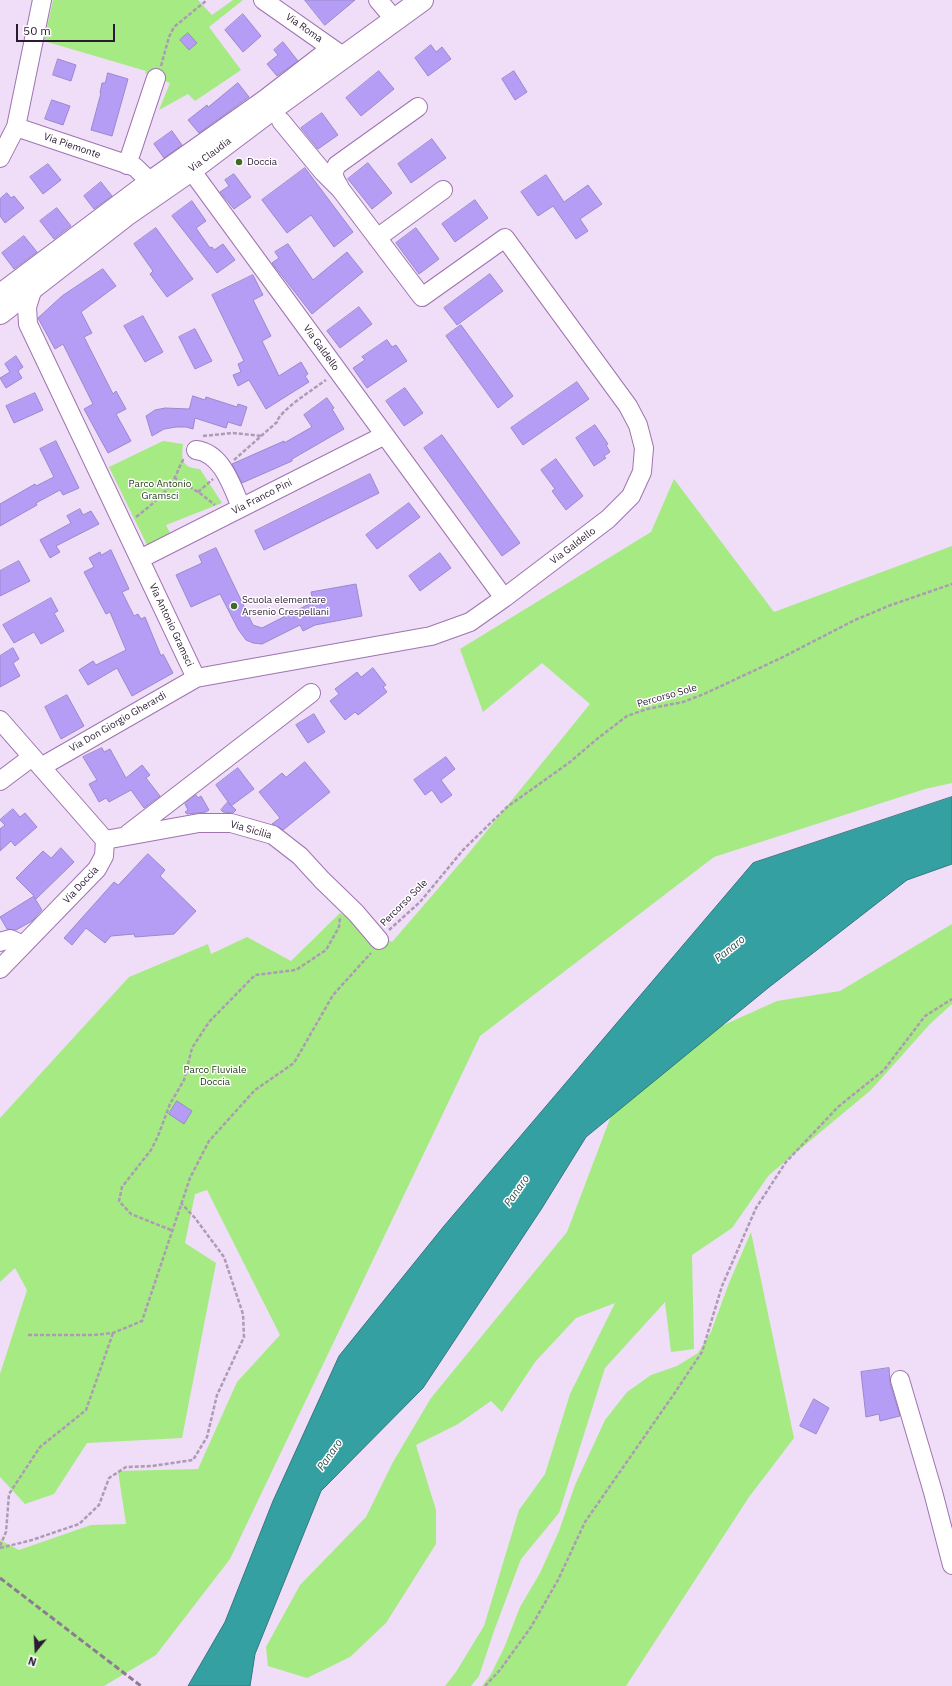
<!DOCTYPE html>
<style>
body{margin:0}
#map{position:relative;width:952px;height:1686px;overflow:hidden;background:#f0ddf8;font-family:"IBM Plex Sans",sans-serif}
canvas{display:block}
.north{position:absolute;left:16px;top:1630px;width:40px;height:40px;-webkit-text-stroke:3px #fff;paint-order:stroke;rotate:198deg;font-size:11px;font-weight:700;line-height:16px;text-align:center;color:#2b1a32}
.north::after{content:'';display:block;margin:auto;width:14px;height:18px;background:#2b1a32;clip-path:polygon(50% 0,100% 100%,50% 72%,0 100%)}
.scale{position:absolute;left:16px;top:24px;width:99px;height:18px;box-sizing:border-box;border:2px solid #2b1a32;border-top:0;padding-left:5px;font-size:12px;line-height:14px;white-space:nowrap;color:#2b1a32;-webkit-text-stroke:3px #fff;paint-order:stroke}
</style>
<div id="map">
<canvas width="952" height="1686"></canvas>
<div class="north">N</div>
<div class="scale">50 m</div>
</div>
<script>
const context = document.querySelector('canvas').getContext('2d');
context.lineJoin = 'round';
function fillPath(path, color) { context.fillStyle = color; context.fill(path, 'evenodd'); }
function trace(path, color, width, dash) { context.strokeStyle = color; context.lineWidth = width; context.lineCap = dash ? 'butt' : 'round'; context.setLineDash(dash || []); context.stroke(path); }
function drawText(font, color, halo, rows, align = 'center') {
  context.font = font + ' "IBM Plex Sans",sans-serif'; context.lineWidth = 3; context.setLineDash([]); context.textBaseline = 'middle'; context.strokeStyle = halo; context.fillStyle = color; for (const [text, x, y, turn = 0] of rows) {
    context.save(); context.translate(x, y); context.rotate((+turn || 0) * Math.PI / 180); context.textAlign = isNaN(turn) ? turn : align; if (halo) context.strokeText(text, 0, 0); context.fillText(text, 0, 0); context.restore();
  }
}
fillPath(new Path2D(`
 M53,0H198L212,15L233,0H243L209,27L241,70L195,101L188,94L159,110L170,83L145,73L146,71L44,41Z
 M163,441L183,444C181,460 182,468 200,469L222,503L166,525L170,533L147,545L109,467Z
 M674,479L774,612L952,546V783L925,789L714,857L480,1036L230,1559L156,1655L104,1686H0V1540L19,1550L91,1525L126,1524L118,1471L198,1469L237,1382L280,1335L207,1190L195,1194L185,1243L216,1263L182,1438L87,1443L54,1494L25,1504L0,1477V1374L27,1290L15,1268L0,1282V1118L129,977L208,944L211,954L247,937L291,961L340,913L392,942L468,854L590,704L542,663L483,712L460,649L651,532Z
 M952,924V1004L930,1024L871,1090L769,1175L732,1228L692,1255L694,1349L671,1352L665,1302L605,1368L559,1513L521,1559L494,1631L479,1676L471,1686H445L456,1672L484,1626L519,1510L545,1474L570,1394L615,1303L576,1318L535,1362L502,1412L491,1401L458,1424L416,1445L436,1510V1544L386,1623L350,1657L307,1678L268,1666L266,1647L300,1585L366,1517L393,1462L431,1398L567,1232L611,1116L697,1037L777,1001L840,991Z
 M751,1232L794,1438L749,1497L626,1686H482L491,1674L504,1648L520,1607L540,1573L559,1531L575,1485L605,1420L627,1392L651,1375L677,1366L698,1353L711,1332L729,1283Z`), '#a6ea83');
const water = new Path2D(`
 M952,797V864L907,880L768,988L586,1137L542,1208L423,1388L321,1491L255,1654L250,1686H188L225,1622L273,1501L339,1356L444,1226L753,863Z`);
fillPath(water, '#35a0a1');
trace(water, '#327880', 1);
const building = new Path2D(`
 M305,0H355L325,25Z
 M243,14L261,36L243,52L225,30Z
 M188,33L197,43L189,50L180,40Z
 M283,42L298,61L277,76L267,64L278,55L274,50Z
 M431,45L436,52L442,47L451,59L428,76L415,58Z
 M58,59L76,65L71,81L53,75Z
 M379,71L394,89L361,116L346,98Z
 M514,71L527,92L515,100L502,79Z
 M108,73L128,79L112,136L91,130L101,93H100L102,83H105Z
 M238,83L249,97L199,133L188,120L207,105L208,107Z
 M52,100L70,106L63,125L45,119Z
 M322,113L338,135L318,149L301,128Z
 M172,131L182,145L164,158L154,144Z
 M432,139L446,158L411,183L398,164Z
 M368,163L392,193L372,209L348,179Z
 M48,164L61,180L43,194L30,177Z
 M305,168L353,232L334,247L311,215L287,233L262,200Z
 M234,174L251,197L234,209L220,192L229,186L225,180Z
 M546,175L564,202L588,185L602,204L580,219L588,231L576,239L553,206L538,216L521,192Z
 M101,182L112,196L94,209L84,196Z
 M7,193L11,198L14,196L24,208L5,223L0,216V199Z
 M475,200L488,218L455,242L442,224Z
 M192,201L206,221L196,228L210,248L212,247L214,250L223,244L235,260L217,273L172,216Z
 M57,208L71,226L54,239L40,221Z
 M156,228L193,279L167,297L150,274L153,271L134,244Z
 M416,228L439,259L419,274L396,243Z
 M24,236L37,252L14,269L2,253Z
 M288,244L313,280L347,252L363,272L312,314L272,263L279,258L275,252Z
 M103,269L116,286L81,312L92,333L84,337L113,394L116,391L126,409L116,414L131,441L108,453L84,409L93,404L63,344L55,349L38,318L62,296Z
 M490,274L503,291L457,325L444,308Z
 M253,275L263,295L253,300L271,336L262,341L279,376L301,362L308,374L305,376L309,382L266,409L249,380L238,386L233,375L241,372L238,364L244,361L212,295Z
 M359,307L372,324L340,348L327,331Z
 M143,316L163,352L145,362L124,326Z
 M461,325L513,396L498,408L446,336Z
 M195,329L212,361L195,369L179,337Z
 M387,340L392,347L396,345L407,361L367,388L353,368L365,360L362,357Z
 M16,356L23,367L18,371L22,378L6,388L0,378L10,372L5,364Z
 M577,382L589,399L523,445L511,428Z
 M405,388L423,413L404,426L386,401Z
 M35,393L43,410L14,423L6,406Z
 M193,396L205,400L206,397L237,407L238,404L247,407L241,426L228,422L226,428L195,418L193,429L186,427H176L164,429L152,436L146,416L155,410L165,408L189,409Z
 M327,398L334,408L332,409L344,429L292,459V461L242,483L232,464L284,441V443L312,427L304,415Z
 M595,425L608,444L606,445L610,452L604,456L606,458L594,466L576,438Z
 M442,435L520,543L502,556L424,448Z
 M56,441L79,488L63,495L60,490L36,503L37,505L0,526V504L35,484L36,486L54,477L40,449Z
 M556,459L583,496L566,510L552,491L555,489L541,470Z
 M370,474L379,493L264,550L255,531Z
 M409,503L420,517L377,549L366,535Z
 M80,509L83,515L91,511L99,524L56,546L60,552L50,558L40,540L71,523L67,516Z
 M216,548L253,625L262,628L313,602L311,592L356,584L362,616L315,625L303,631L300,625L262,644L253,643L246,640L238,629L220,594L191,607L176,575L202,563L199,556Z
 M111,550L129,589L122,592L134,616L138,614L141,619L145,617L161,656L163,654L173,673L132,696L117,668L88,685L79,670L93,661L96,665L126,650L110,612L106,614L84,572L94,567L89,558L100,552L101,555Z
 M440,553L451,568L420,591L409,576Z
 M19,561L30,581L0,596V571Z
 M51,598L58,611L54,613L64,631L41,644L34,632L14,643L3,625Z
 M13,648L19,659L13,663L20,676L0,687V656Z
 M373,668L386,685L383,687L387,692L358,715L355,712L345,720L330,701L339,694L335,689L357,672L361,677Z
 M67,695L84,726L61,739L45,707Z
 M314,714L325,732L308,743L296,725Z
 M102,748L104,752L110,749L126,778L142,765L150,775L146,778L160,796L144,808L131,790L109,802L106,798L99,802L89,784L97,780L83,757Z
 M446,757L455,769L441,780L452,795L441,803L432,790L425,795L414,780Z
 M305,762L330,792L283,830L272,824L280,818L259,792L282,773L286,777Z
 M238,768L254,789L231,806L216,785Z
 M196,795L198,798L201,796L209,810L206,812L187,814L185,812L188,810L185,804Z
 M228,802L236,810L233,813L223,812L221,810Z
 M13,809L20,817L25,813L37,827L15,846L11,841L0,851V829L5,825L0,820Z
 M61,848L74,862L36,899L34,897L42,910L32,921L16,930L7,929L0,917L34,896L16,878L43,851L51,858Z
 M148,854L165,870L160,876L196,911L174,934L135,937L134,934L111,936L105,943L86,928L72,945L64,938L114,882L118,885Z
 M177,1101L192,1111L184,1124L169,1114Z
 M889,1368L890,1383L900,1416L880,1421L879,1414L866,1417L861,1372Z
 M814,1399L829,1408L816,1434L800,1426Z`);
fillPath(building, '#b59df6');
trace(building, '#9a89cd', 1);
const minor = new Path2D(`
 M263,0L340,54
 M378,0L395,20
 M16,127L135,167L158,189
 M0,158L16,127L42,0
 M127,165L156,78
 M191,170L504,598L608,519L631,496L642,472L644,448L638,425L628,406L505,238L422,297L341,190L323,172L281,121
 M340,188C335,179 331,175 337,165L418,107
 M377,238L443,190
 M33,288L27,307L28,324L196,678L431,636L470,622L504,598
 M0,293L149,181L265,99L331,48
 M196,450C222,453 232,486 241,507
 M140,559L385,435
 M0,720L105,840L104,856L97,869L0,969
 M41,767L196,678
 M0,781L32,757
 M128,834L311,693
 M105,840L199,823H231L273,835L300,856L322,880L356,913L379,940
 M0,942L10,939L23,945
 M900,1380L933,1492L952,1565`);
const major = new Path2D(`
 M0,313L126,215L191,170L272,109L422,0`);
trace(minor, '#9f74b0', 20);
trace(major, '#9f74b0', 24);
trace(new Path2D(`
 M161,66L169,37L174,27L207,0
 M203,436L233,433L262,436
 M234,460L277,422C279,411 315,388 326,380
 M174,477L201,494L215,505
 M198,492L213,479
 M136,517C150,506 163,496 173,481C177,474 179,467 183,460L182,458
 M389,930L420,902L463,850L507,807L570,762L597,739L627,716L647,709L683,702L704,694L781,658L855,620L891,605L952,584
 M171,1230L131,1214L119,1201L122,1187L151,1150L158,1136L170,1104L184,1080L192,1048L209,1022L255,975L296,970L326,950L339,927L340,918
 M28,1335H94L113,1333L142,1321L190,1178L209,1141L255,1090L294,1063L333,995L371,953
 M0,1546L6,1532L9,1494L40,1447L86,1410L113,1333
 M0,1548L32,1540L79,1524L99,1505L109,1478L126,1467L152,1466L193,1460L207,1437L217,1395L244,1337L243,1314L224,1257L195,1218L181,1203
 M485,1686L500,1670L531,1627L558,1580L585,1522L674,1394L702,1352L722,1286L756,1208L786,1162L838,1107L884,1070L925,1016L952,999`), '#ad9bb5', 2.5, [4, 2]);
trace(minor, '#fff', 18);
trace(major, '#fff', 22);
trace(new Path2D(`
 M0,1578L141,1686`), '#8d7b95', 3, [6, 3]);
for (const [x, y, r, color] of [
 [239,162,4,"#406a27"],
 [234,606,4,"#406a27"]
]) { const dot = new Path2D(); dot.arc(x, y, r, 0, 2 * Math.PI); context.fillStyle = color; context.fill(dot); trace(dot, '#fff', 1.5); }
drawText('10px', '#2b1a32', '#fff', [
 ["Via Roma",304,28,35],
 ["Via Piemonte",72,146,19],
 ["Via Claudia",210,155,-37],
 ["Via Galdello",321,348,54],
 ["Via Franco Pini",262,497,-27],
 ["Via Galdello",573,546,-37],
 ["Via Antonio Gramsci",171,625,65],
 ["Percorso Sole",667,696,-16],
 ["Via Don Giorgio Gherardi",118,722,-30],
 ["Via Sicilia",251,830,16],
 ["Via Doccia",81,885,-47],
 ["Percorso Sole",404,903,-45]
]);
drawText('10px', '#2b1a32', '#fff', [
 ["Doccia",247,162],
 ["Scuola elementare",242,600],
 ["Arsenio Crespellani",242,612]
], 'left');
drawText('10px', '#1c370c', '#fff', [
 ["Parco Antonio",160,484],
 ["Gramsci",160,496],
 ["Parco Fluviale",215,1070],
 ["Doccia",215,1082]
]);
drawText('italic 11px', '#2d4d4d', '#fff', [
 ["Panaro",730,949,-39],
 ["Panaro",517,1191,-55],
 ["Panaro",330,1455,-55]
]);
</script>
